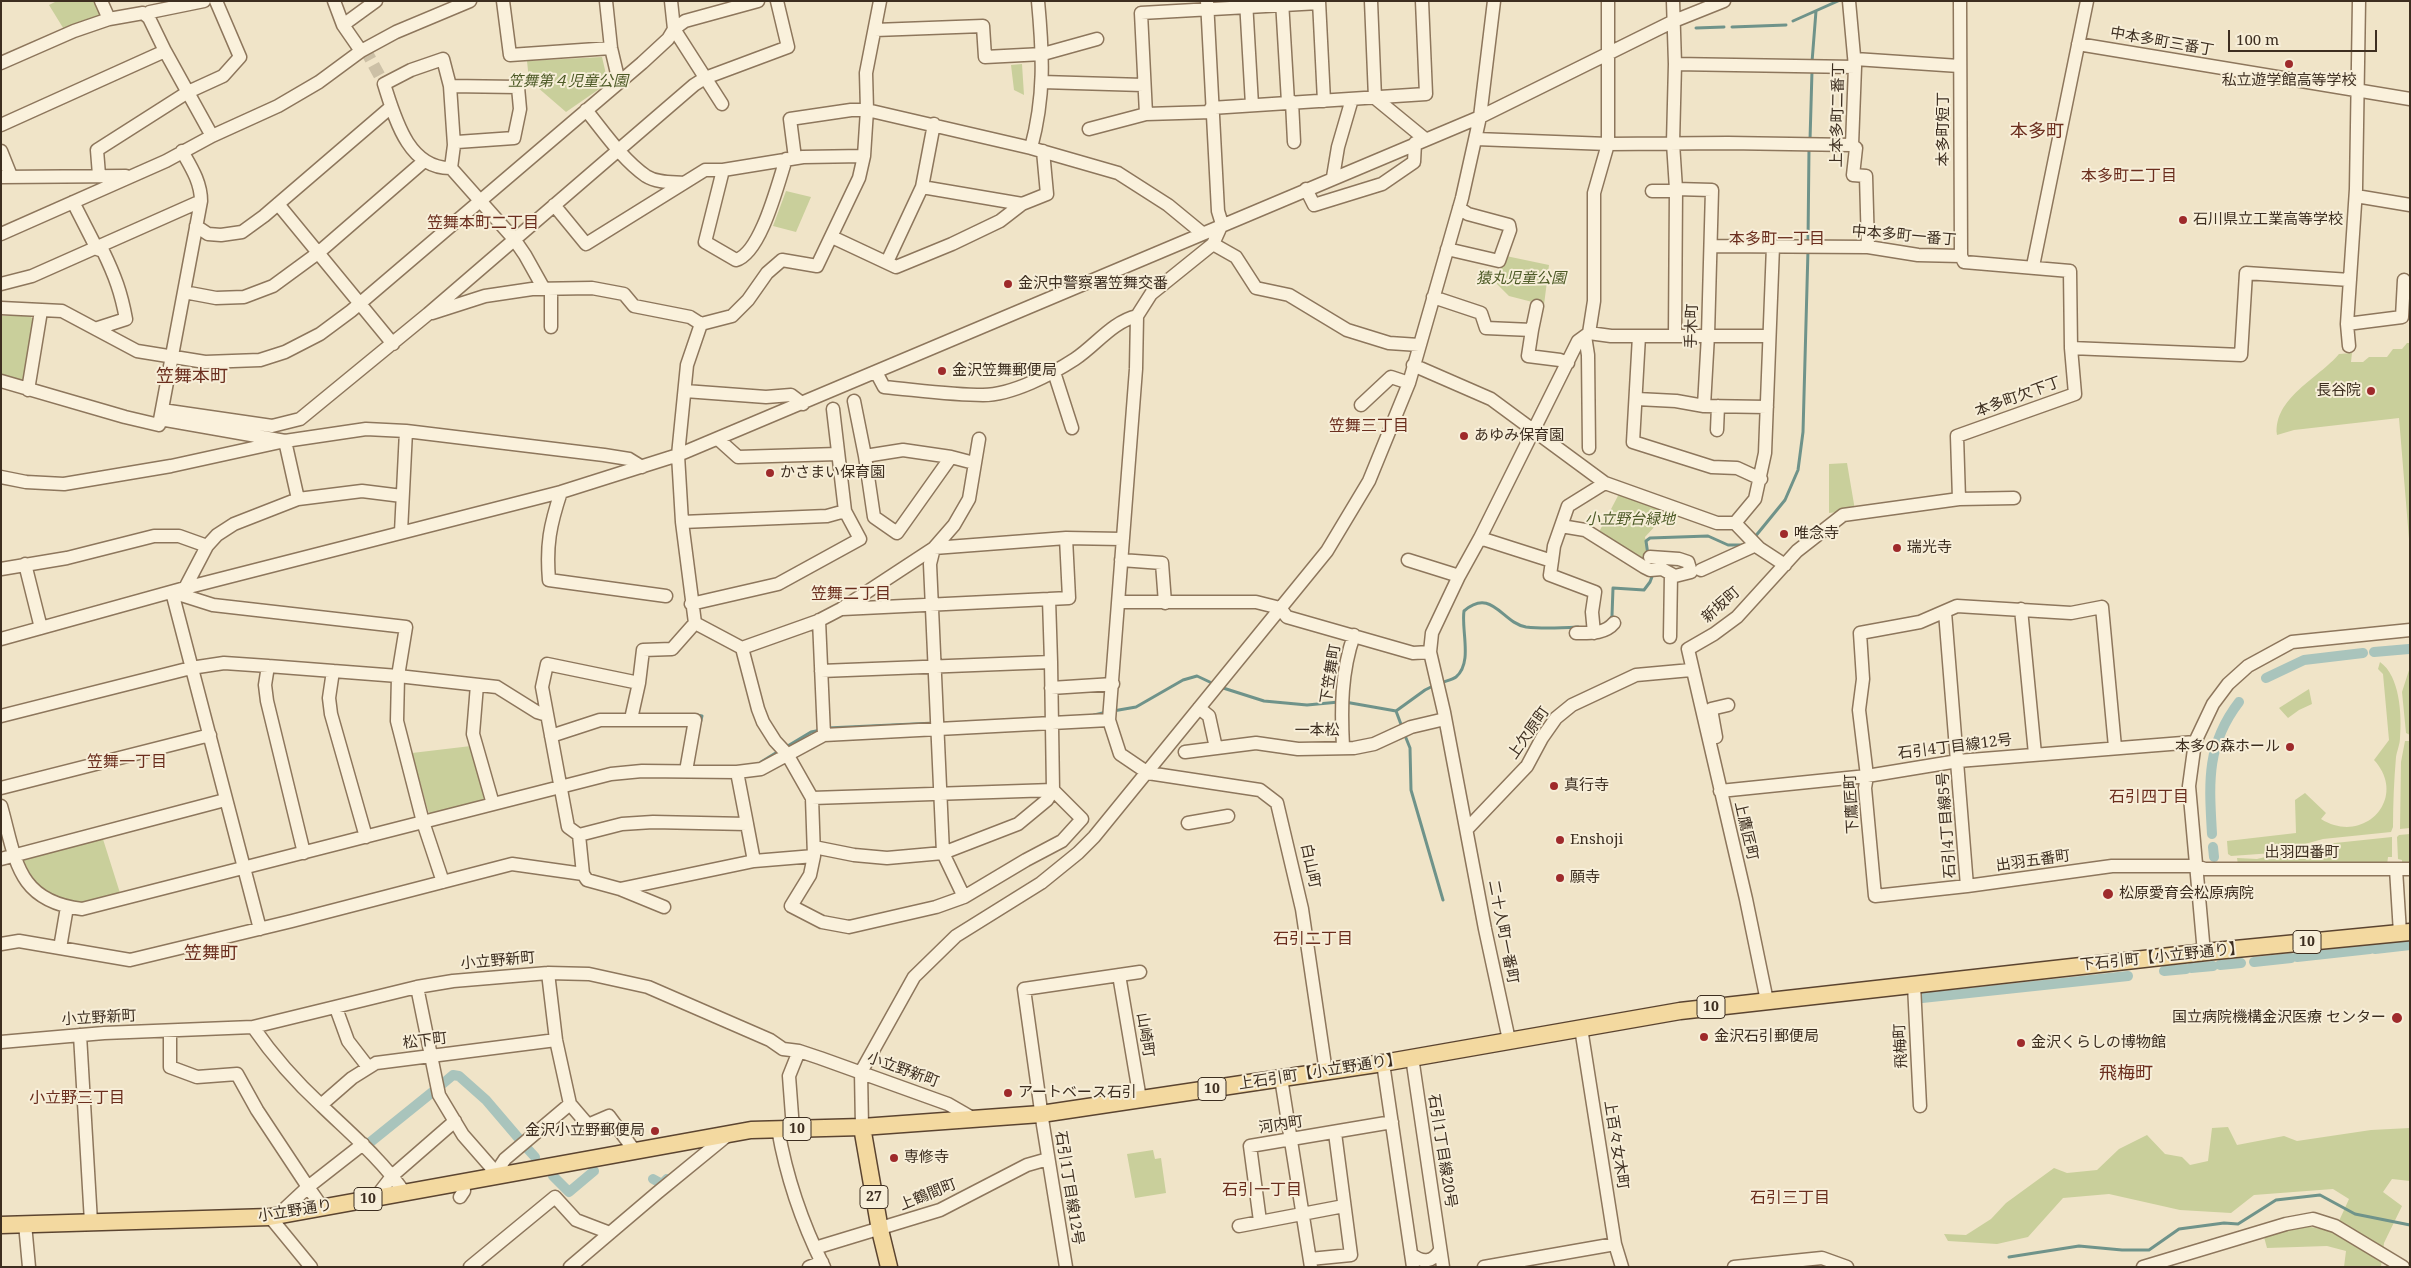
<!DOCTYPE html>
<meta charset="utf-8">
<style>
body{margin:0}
#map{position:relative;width:2411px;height:1268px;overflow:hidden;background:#f0e4c8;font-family:"Noto Serif",serif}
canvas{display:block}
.frame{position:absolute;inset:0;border:2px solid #3d2e20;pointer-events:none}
.scale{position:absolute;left:2228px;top:30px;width:149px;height:22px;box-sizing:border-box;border:2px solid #3d2e20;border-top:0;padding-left:6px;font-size:15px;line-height:18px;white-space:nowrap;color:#3d2e20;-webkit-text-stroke:4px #f7eed8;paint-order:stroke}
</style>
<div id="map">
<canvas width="2411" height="1268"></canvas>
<div class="frame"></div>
<div class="scale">100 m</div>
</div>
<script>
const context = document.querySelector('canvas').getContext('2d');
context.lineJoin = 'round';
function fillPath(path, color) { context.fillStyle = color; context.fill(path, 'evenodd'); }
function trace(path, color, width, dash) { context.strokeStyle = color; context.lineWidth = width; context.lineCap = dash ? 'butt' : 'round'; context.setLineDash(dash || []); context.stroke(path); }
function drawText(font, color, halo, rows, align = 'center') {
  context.font = font + ' "Noto Serif","Noto Sans JP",serif'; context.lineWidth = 4; context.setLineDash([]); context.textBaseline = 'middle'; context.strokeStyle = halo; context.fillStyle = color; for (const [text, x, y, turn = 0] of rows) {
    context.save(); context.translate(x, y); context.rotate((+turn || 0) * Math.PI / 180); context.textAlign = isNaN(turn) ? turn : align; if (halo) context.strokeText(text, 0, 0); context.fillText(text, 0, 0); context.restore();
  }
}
fillPath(new Path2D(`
 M57,1H97L104,16L65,31L49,5Z
 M602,57L608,83L566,112L529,80L527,61Z
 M1022,64L1024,95L1014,90L1011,65Z
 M786,191L811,197L796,232L773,226Z
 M1506,256L1549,265L1544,305L1509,296L1496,283L1501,263Z
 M1,316H30L35,321L25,379L21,382L1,375Z
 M2407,343H2410V551L2399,418L2294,430L2277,435C2273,398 2319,378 2339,354L2352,353L2351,362H2363L2369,357H2387L2393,349H2402Z
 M1847,463L1855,510L1829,513V464Z
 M1620,492L1670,510L1645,537L1649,563L1599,532Z
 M2380,662C2400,676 2402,715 2400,738C2400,744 2397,751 2396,757C2394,780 2393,804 2393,827L2391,832L2323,839L2273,853L2231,856L2228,854L2227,841L2296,833L2295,800L2305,793L2326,813L2321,819C2364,846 2409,798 2374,760L2389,740L2383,674L2378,669Z
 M2410,667V735L2406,733L2402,692Z
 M2309,689L2312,704L2299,710L2288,718L2279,708Z
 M2405,741H2410V828L2400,829L2401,762Z
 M471,746L485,799L432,815L428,811L412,753Z
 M2410,834V865H2402V860L2398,859L2397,837L2399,835Z
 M102,836L120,893L81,903L54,897L35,884L23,859Z
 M2392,837V857H2388L2387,865H2238L2237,858L2257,859L2316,845Z
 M2228,1127L2237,1145L2284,1136L2297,1141L2371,1130L2410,1128V1181L2392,1179L2383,1192L2402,1206L2384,1243L2381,1267H2344L2346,1251L2327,1246L2267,1248L2264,1237L2302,1225L2334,1232L2349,1199L2333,1189L2254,1195L2231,1213L2180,1210L2109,1194L2063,1198L2028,1237L1997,1244L1948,1241L1944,1234L1966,1235L1991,1219L2006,1203L2054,1168L2067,1173L2097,1170L2119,1149L2147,1135L2165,1154L2182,1157L2190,1165L2208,1161L2212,1128Z
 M1153,1150L1155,1159L1161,1158L1166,1193L1135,1198L1127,1154Z`), '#c9cf9b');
trace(new Path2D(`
 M1793,21L1838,1
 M1732,27L1786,25
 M1696,28L1724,27
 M1812,62L1816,11
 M1810,140L1812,71
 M1808,242L1809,148
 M1754,538L1785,500L1798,470L1803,432L1808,250
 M1648,555L1646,541L1650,538L1708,536L1728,545H1742
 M1609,621L1612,616L1613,588L1644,590L1650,582L1653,574
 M1441,683C1445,681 1452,680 1456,677C1473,663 1461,630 1464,611C1492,587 1502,623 1526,627C1543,629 1561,628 1578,627
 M1220,687L1264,701L1307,705L1339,702
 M1345,702L1396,711L1425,690L1435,685
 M1113,711L1136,707L1183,680L1197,676L1214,684
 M1396,711L1402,727
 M697,715L702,716L700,724
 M1094,715L1107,712
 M827,728L935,723
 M1404,733L1410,748L1411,790L1443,900
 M786,747L811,732L821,730
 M761,762L779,751
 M2009,1257L2079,1246L2122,1250H2149L2179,1229L2224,1223L2238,1224L2276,1200L2320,1195L2355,1214L2410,1225`), '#6f938a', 3);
trace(new Path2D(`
 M2374,652L2409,649
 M2266,678L2304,660L2363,653
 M2212,834C2209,782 2206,745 2239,702
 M2213,847L2214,857
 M2375,949L2410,945
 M2297,957L2370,949
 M2254,962L2291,958
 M2220,965L2241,963
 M2191,968L2213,966
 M2164,971L2186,969
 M1922,998L2128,976
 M440,1086L453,1075L459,1076L486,1100L521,1141
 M368,1144L435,1090
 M525,1146L535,1157
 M553,1176L569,1192L594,1171
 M653,1179L662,1184L667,1179`), '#a9c4bc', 10);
trace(new Path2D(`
 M365,49L384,84`), '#ccc0a6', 12, [12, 6]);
const minor = new Path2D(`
 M334,1L343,25L361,51
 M503,1L510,55L611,48
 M606,1L611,48L619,82
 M671,1L674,29L722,104
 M1207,1L1218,211L1222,224L1213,244L1151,294L1137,316L1136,369L1109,720L1120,754L1148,773L1260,790L1277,803L1302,909L1326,1072
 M1246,1L1252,105
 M1282,1L1288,102
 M1319,1L1324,101
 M1371,1L1375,98L1425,139
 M1673,1L1675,64L1673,143L1676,189L1675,335
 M1849,1L1855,67L1852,145L1856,148L1853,175L1866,176L1868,247
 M109,19L143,13L149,18
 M343,25L376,1
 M875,30L983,26L985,57L1043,54L1097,39
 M2078,44L2410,99
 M165,51L149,18L150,12L204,1
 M1855,59L1959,66
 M1,63L74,31L109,19L101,1
 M1675,64L1855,67
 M1042,82L1143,85
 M450,86L518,87L520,109L514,138L457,142L454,145L451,168
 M1292,102L1294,142
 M1211,108L1426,94L1422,1
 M586,110C604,132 622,159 646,176C657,183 672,182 684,183
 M1212,112L1146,114L1141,13L1319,3
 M1,125L165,51L212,136
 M1089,129L1146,114
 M1476,139L1608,144L1728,143L1852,145
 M454,145L450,86L443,59L411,70L384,84C395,118 408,169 451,168L514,239L525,255L544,289
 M1031,148C1045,96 1043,54 1038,1
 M1,151L11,176
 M795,158L790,119L851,110H867L1031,148L1118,173L1168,205L1202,233
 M786,159C778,183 761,253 736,260L705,242L723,170L803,157L864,156
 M99,175L97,150L188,92L223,76L240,57L216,1
 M1,177L126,176
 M1333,177L1338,147L1352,99
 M922,187L1022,204
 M1306,189L1314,205L1382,184L1414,162L1415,143
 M1676,189L1712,190L1708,335L1704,406
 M1652,191H1676
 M2356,196L2410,205
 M73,202L97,249L103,251C115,276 121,292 126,319L98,328
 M278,204L393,344
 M554,205L586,244L705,170H723
 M196,226L208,234L221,235L242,232L264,216L391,107
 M1,234L166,161L212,136L278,106L319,82L361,51L396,32L470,1
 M832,237L896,267L952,244L1000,221L1022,204L1047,194L1043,151
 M1213,244L1236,257L1256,288L1289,295L1347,330L1389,343L1419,345
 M1711,246L1868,247L1918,255L1961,256
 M1447,249L1499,261L1510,230L1509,225L1468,214L1459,208
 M887,262L922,187L934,124
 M2033,266L2087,1
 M1,284L32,276L201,201
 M184,292L216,298L244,297L273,286L318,253L423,162
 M1433,297L1481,313L1486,328L1532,330L1528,356L1560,360L1568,363
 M1,308L62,311L137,351L205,362L260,360L285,352L320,334L351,311L642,63L668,39L674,29L685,21L758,1
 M432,313L485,296L532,289L592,288L624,294L634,306L690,317L701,324L732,316L748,300L767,273L782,260L817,266L859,178L864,156L867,110L866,73L880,1
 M701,324L687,365L678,455L682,522L695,623L742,648L758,709L763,722L775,741L787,754L812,798L814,856L810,875L791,906L822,922L849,927L936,907L964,897L943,853L930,564L934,548
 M2347,324L2402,317L2404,280
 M551,327V290
 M1532,330L1537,306
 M1589,333L1611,336H1769
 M1585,336L1588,355L1589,448
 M1639,336L1633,442L1712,467L1737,468L1761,479
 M2349,346L2347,324L2356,189L2359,1
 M2071,348L2241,355L2246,273L2350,280
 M1413,365L1491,399L1605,483L1717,523H1735L1759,548L1785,565
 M876,372L884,387C917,390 951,395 983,395C1012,395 1052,374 1075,359C1096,345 1112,322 1137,316
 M1054,372L1072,428
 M1,381L125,417L159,425L201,201C201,182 191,167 182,151
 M28,390L41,311
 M685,391L766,397L791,395L803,404
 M1637,399L1676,401L1704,406L1767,407
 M854,401L865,456L874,517L897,533L951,457L974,463
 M1361,405L1391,377L1409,383
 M162,410L272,426L300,419L428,314L694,85L705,78L788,47L777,1
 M160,419L285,441L298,499
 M1717,430L1718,406
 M718,439L738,457L838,454
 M865,456L903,450L951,457
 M1,477L26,482L64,484L171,466L285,441L366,429L406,431L604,455L629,459L642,467
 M561,492C550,525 546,545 549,580L666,596
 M1959,499L1957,436L2075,394L2071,348L2070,271L1964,262L1961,256L1960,1
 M682,522L827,516L845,511L833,409
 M1735,523L1755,499L1765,453L1773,246
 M1561,526L1585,530L1644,567L1650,570L1662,569L1675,576L1691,572L1688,562L1679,559L1650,557
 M401,532L406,431
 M1480,538L1552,561L1554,546L1568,506L1605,483
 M934,548L1066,538L1122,539
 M1121,560L1162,563L1165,603
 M1408,560L1459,576
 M1552,561L1550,575L1595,592L1592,612L1594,633
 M25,564L41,628
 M1,569L67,558L154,536H179L207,546
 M1701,570L1756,545
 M185,588L207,546L217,535L234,524L298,499L362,491L402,496
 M172,592L213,605L406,627L398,676L397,721L423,822L443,882
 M172,592L260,929
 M1119,602H1256L1280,608L1287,617L1413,653L1430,652
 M691,604L778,584L860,539L845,511
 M842,609L1049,599
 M2021,609L2035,754
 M1945,612L1967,886
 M819,620L824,735
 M1576,633C1590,633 1605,634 1614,623
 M1670,637L1671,574
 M1,639L185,588L561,492L678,455L1480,117L1674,21L1724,1
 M742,648L818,621L841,609L934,548L954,525L969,499L979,439
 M268,666L265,685L267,701L304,853
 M333,671L329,698L331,714L366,837
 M821,671L1051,662L1049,599L1069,598L1066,538
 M477,685L473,734L493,804
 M1051,688L1113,684
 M1199,708L1209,716L1216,748
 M1,716L191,668L224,663L268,666L398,676L497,687L537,712L547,715
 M631,719L639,683
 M551,736L600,720H695L686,771
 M1716,737L1711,709L1728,705
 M1343,747C1341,709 1341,672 1354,635
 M2115,747L2102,607L2071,613L1957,606L1920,622L1860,633L1863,679L1859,710L1867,776L1865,788L1875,896L1967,886L2112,866H2196L2205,869H2410
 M1185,752L1256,743L1298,749L1354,748L1374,744L1411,727L1445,719
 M1,788L210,735
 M1720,791L1867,776L1958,761L2195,742
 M812,798L1053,790L1082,819L1062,841L1026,860L964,897
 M1,806C16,859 16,901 82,909L611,774L642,771L737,772L761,769L824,735L1109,720
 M1188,823L1228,816
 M747,824L754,861
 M1467,829L1527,766L1542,738L1556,718L1572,705L1636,675L1691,670
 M579,835L622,824L653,822L747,824L737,772
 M814,847L854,855L887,858L943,853L1018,824L1047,800L1053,790L1051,662
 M1,859L225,800
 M2396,869L2400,933
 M620,889L754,861L814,856
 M664,907L620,889L587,880L583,874L579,835L568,827L542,687L547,664L639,683L643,650L672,649L695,623
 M1,944L19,941L130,960L292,921L512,864L583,874
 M60,948L67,907
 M2204,953L2189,786L2195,742L2213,704L2228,684L2248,666L2292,642L2410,630
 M548,973L556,1040L570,1104L588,1125L609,1116L634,1150
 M1119,975L1140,1099
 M1914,985L1920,1106
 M417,987L439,1095L463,1135L498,1175
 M1767,1001L1746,899L1688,649L1714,634L1737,617L1797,551L1843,515L1959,499L2014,498
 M336,1008L348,1041L368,1067
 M253,1027C273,1056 296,1082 322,1106C351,1134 381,1159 404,1192
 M1581,1028L1615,1244L1622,1267
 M170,1032V1067L197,1077L237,1074L257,1110L308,1187L277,1216
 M80,1035L91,1222
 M1509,1040L1485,929L1444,712L1430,652L1432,633L1459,576L1480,538L1578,341L1589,333L1594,301V193L1608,144V1
 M1,1042L104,1033L253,1027L417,987L453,981L548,973L589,974L648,987L770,1040L783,1049L799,1051L820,1058L948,1104L974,1119
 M1412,1057L1443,1267
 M1383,1063L1413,1267
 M1281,1078L1311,1267
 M321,1105L352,1078L376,1063L556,1040
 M862,1127L861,1072L914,977L956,936L1041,883L1078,853L1094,837L1327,551L1369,481L1409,383L1462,198L1480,117L1494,1
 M778,1129C786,1175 803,1225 824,1267
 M793,1129L789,1076L799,1051
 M502,1174L501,1165L505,1159L570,1104
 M376,1197L393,1175L455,1121
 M460,1197L464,1191L463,1181
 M322,1207L308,1187L363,1144
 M270,1217L311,1267
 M1260,1221L1250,1146L1392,1122
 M25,1224L29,1267
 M1239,1226L1344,1206
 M815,1248L940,1210L1027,1165L1048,1159
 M1411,1254C1422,1263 1433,1263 1440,1250
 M1310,1259L1351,1255L1335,1133
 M470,1267L555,1197L576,1220L610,1233
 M570,1267L657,1193L729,1134
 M809,1267L822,1262
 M1066,1267L1043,1125L1024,989L1140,972
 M1484,1267L1615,1244
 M1734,1267L1822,1258L1847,1267
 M2143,1267L2286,1224L2313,1219L2335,1226L2403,1267`);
const major = new Path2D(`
 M862,1127L880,1230L889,1267
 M1,1225L270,1217L751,1130L862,1127L1041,1114L1383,1063L1680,1011L2215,951L2410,932`);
trace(minor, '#8d765c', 15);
trace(major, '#5b4430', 19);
trace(minor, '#faf1dc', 12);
trace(major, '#f3d9a0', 16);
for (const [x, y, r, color] of [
 [2289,64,5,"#9e2a2b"],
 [2183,220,5,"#9e2a2b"],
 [1008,284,5,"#9e2a2b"],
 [942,371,5,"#9e2a2b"],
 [2371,391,5,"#9e2a2b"],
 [1464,436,5,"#9e2a2b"],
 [770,473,5,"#9e2a2b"],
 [1784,534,5,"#9e2a2b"],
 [1897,548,5,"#9e2a2b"],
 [2290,747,5,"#9e2a2b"],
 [1554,786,5,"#9e2a2b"],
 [1560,840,5,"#9e2a2b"],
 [1560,878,5,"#9e2a2b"],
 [2108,894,6,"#9e2a2b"],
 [2397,1018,6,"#9e2a2b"],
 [1704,1037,5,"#9e2a2b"],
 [2021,1043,5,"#9e2a2b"],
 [1008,1093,5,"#9e2a2b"],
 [655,1131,5,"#9e2a2b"],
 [894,1158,5,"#9e2a2b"]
]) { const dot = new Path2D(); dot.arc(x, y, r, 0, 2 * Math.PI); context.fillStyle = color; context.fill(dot); trace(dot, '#f7eed8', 2); }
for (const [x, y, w] of [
 [2307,942,28],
 [1711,1007,28],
 [1212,1089,28],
 [797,1129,28],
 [874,1197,28],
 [368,1199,28]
]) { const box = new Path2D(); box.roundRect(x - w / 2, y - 11.5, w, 23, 4); context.fillStyle = '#f7eed8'; context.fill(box); trace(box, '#3d2e20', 1); }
drawText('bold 14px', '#3d2e20', null, [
 ["10",2307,942],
 ["10",1711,1007],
 ["10",1212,1089],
 ["10",797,1129],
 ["27",874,1197],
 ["10",368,1199]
]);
drawText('15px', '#3d2e20', '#f7eed8', [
 ["中本多町三番丁",2162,42,10],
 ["上本多町二番丁",1838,115,-89],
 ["本多町短丁",1944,129,-90],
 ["中本多町一番丁",1904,236,5],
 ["手木町",1692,326,-88],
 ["本多町欠下丁",2018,397,-20],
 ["新坂町",1721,605,-42],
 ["下笠舞町",1331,674,-81],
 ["一本松",1317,731],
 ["上欠原町",1529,733,-55],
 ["石引4丁目線12号",1955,747,-7],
 ["下鷹匠町",1852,804,-93],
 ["石引4丁目線5号",1947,825,-94],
 ["上鷹匠町",1746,831,77],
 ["出羽四番町",2302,853],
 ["出羽五番町",2033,861,-8],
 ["白山町",1310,866,78],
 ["二十人町一番町",1503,932,79],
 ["下石引町【小立野通り】",2162,957,-6],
 ["小立野新町",498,961,-5],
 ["小立野新町",99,1018,-3],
 ["山崎町",1145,1035,81],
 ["松下町",425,1041,-7],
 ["飛梅町",1901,1046,-93],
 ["小立野新町",903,1070,20],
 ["上石引町【小立野通り】",1320,1072,-9],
 ["河内町",1281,1125,-9],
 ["上百々女木町",1616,1145,81],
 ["石引1丁目線20号",1442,1151,81],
 ["石引1丁目線12号",1069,1188,81],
 ["上鶴間町",928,1195,-22],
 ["小立野通り",295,1211,-9]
]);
drawText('15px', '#3d2e20', '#f7eed8', [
 ["私立遊学館高等学校",2289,81,"center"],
 ["石川県立工業高等学校",2193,220],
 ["金沢中警察署笠舞交番",1018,284],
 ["金沢笠舞郵便局",952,371],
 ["長谷院",2361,391,"right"],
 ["あゆみ保育園",1474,436],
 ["かさまい保育園",780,473],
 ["唯念寺",1794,534],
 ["瑞光寺",1907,548],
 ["本多の森ホール",2280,747,"right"],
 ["真行寺",1564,786],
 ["Enshoji",1570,840],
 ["願寺",1570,878],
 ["松原愛育会松原病院",2119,894],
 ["国立病院機構金沢医療 センター",2386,1018,"right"],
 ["金沢石引郵便局",1714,1037],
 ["金沢くらしの博物館",2031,1043],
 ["アートベース石引",1018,1093],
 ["金沢小立野郵便局",645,1131,"right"],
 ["専修寺",904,1158]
], 'left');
drawText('italic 15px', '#4d5a26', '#f7eed8', [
 ["笠舞第４児童公園",568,82],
 ["猿丸児童公園",1521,279],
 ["小立野台緑地",1630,520]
]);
drawText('16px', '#6b2e1e', '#f7eed8', [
 ["本多町二丁目",2129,176],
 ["笠舞本町二丁目",483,223],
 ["本多町一丁目",1777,239],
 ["笠舞三丁目",1369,426],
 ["笠舞二丁目",851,594],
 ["笠舞一丁目",127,762],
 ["石引四丁目",2149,797],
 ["石引二丁目",1313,939],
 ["小立野三丁目",77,1098],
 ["石引一丁目",1262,1190],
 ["石引三丁目",1790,1198]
]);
drawText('18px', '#6b2e1e', '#f7eed8', [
 ["本多町",2037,132],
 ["笠舞本町",192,377],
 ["笠舞町",211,954],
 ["飛梅町",2126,1074]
]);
</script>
